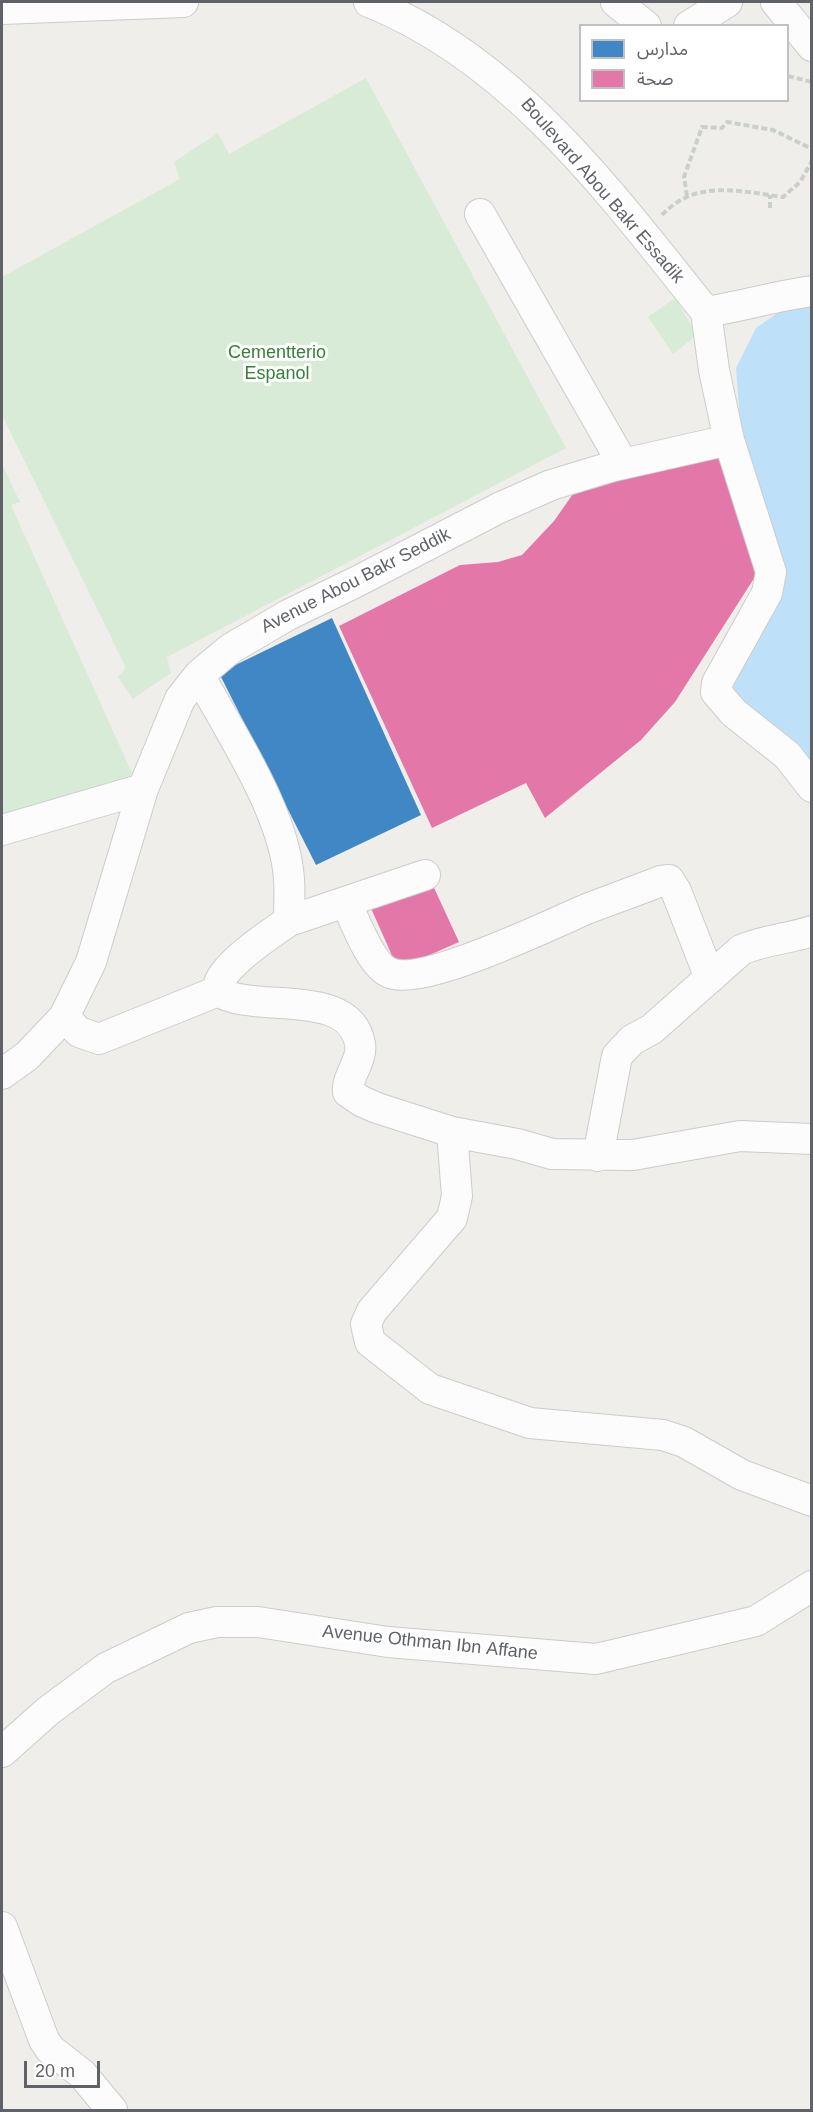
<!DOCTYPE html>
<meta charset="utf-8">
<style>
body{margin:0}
#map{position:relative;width:813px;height:2112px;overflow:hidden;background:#efeeea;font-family:Helvetica,"Noto Sans Arabic",sans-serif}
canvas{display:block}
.frame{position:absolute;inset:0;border:3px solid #5f6368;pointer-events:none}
.legend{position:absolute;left:579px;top:24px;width:210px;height:78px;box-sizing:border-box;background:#fff;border:2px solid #bfc1c3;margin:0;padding:8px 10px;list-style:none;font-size:18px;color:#5f6368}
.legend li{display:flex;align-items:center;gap:12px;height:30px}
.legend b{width:30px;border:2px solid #bfc1c3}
.scale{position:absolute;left:24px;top:2061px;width:76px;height:27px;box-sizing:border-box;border:3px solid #5f6368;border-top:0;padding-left:8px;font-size:18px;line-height:21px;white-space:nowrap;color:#5f6368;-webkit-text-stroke:4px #fff;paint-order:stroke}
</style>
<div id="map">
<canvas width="813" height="2112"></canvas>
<div class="frame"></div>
<ul class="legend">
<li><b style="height:16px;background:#3f88c5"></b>مدارس</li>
<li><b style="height:16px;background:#e377a8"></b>صحة</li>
</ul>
<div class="scale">20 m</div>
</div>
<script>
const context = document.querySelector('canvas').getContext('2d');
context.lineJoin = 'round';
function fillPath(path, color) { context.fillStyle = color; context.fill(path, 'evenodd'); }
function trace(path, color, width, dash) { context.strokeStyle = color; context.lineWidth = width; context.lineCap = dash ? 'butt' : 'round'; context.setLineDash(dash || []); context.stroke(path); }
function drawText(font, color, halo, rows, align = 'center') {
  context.font = font + ' Helvetica,sans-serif'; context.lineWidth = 6; context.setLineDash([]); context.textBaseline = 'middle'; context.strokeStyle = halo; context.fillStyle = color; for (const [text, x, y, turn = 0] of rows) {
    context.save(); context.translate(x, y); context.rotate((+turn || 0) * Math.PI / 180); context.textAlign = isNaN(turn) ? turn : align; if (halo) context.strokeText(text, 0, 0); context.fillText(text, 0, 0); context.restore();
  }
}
fillPath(new Path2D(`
 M366,78L566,448L167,657L171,673L133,699L118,677L126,668L2,415V277L180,179L174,162L218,133L229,154Z
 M675,298L697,335L673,354L648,317Z
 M2,464L20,502L11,505L136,782L2,819Z`), '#d8ebd6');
fillPath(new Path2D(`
 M811,303V790L716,692L781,586L742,447L736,368L756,328L786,307Z`), '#bfe0f9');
fillPath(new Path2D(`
 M332,618L421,815L316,865L219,673Z`), '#3f88c5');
fillPath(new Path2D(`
 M721,451L760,569L675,702L641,740L545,818L526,783L432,828L339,626L460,565L498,562L522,555L554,521L575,491Z
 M430,879L459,942L398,969L370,906Z`), '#e377a8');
const minor = new Path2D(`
 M369,2C514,60 611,194 706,312
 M616,2L646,26
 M776,2L812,46
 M2,9L183,2
 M689,26L727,2
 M480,214L623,464
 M706,312C742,306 776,296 812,291
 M729,440L771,572L767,593L717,683L716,692L734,713L787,755L812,787
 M199,675C230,732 285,814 289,879C290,893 289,907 289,921L425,875
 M2,830L143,789
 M346,902C355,921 370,963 388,972C420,989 553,923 589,908C613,899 638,890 661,881L669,880L676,891L710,978
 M289,921C273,932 214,970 218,991C253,1015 350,985 360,1044C363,1061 346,1077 348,1092L361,1101L377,1108L452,1132L517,1144L552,1154L633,1155L740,1136L812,1139
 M64,1017L79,1032L99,1039L218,991
 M2,1074L27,1056L64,1017L91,962L143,789L180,699L199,675L230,649L288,615L356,582L499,508L551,485L614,466L729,440L714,370L706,312
 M452,1132L457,1196L452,1218L372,1311L366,1324L370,1342L430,1389L530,1423L663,1435L684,1442L742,1475L812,1501
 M598,1156L617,1056L632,1040L652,1029L741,950C763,940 788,939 812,931
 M2,1752L48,1711L106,1668L189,1628L217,1622H258L388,1642L596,1659L756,1621L812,1586
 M2,1927L44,2040L50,2049L82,2074L112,2110`);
trace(minor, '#cbcccc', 32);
trace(new Path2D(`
 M788,76L812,82
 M687,196L684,177L702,127L722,128L727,122L773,130L812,149
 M770,208V195
 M662,215C696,179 738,191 783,197L800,182L812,161`), '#cacfcc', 4, [6, 3]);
trace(minor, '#fdfcfc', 30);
drawText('18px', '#5f6368', '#fff', [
 ["Boulevard Abou Bakr Essadik",602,191,49],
 ["Avenue Abou Bakr Seddik",356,581,-27],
 ["Avenue Othman Ibn Affane",430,1643,6]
]);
drawText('18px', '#348238', '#fff', [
 ["Cementterio",277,353],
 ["Espanol",277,374]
]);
</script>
